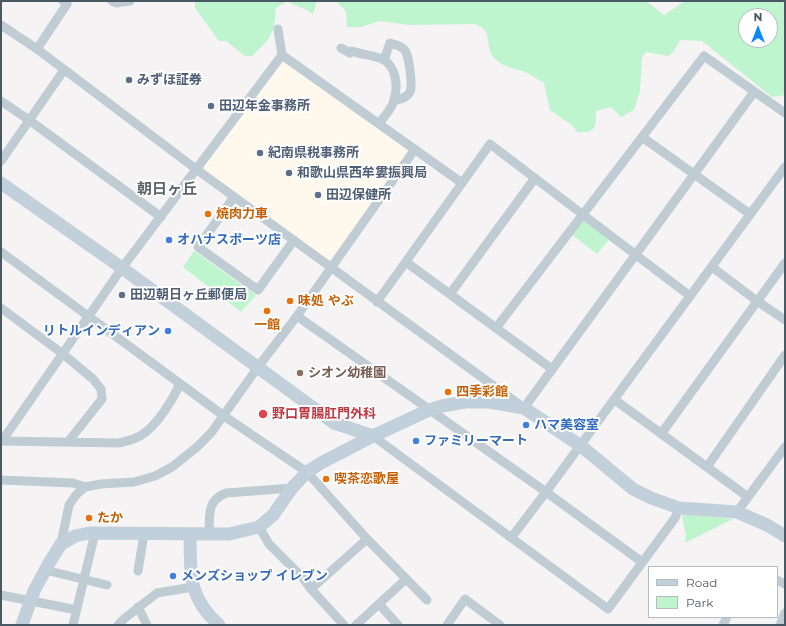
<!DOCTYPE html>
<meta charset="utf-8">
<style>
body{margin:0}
#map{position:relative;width:786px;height:626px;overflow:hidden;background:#f5f3f3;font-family:Montserrat,sans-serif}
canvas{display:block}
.frame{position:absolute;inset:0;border:2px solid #485963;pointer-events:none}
.legend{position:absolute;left:648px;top:566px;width:130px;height:52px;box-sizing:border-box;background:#fff;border:1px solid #b6bdc1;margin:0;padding:5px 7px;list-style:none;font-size:12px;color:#485963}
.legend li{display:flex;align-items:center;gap:8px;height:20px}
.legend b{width:20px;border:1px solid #b6bdc1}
.north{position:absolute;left:738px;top:8px;width:40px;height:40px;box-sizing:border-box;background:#fff;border:1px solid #b6bdc1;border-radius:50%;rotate:0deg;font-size:11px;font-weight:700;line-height:16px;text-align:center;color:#485963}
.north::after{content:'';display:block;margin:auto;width:14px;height:18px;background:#0789fb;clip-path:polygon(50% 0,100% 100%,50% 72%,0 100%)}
</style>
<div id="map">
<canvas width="786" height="626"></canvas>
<div class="frame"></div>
<ul class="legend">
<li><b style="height:5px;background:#c2d0db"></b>Road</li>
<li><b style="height:11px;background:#bef5ce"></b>Park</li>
</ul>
<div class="north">N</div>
</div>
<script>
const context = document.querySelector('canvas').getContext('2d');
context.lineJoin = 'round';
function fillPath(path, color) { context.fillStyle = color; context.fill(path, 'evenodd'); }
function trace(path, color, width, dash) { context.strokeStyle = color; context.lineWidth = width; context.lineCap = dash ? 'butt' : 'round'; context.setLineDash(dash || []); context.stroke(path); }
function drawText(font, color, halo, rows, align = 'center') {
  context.font = font + ' Montserrat,"Noto Sans JP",sans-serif'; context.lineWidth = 4; context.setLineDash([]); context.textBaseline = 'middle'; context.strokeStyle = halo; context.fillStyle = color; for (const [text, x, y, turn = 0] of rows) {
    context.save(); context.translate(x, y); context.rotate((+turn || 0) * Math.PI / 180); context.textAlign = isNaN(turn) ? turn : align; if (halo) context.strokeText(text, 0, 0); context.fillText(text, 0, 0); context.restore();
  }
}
fillPath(new Path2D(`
 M282,56L408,149L409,154L331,260H326L205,171L204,165Z`), '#fef8ed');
fillPath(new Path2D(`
 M195,1H646L664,15L685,1H783L785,7V95L772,97L702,41L680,40L674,51L668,56L646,52L642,57L640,91L634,110L621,117L611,107L596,111C596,127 596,134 577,132L573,126L550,110L544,83C538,80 532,75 525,72C514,68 503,67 494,58C483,45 495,30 474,24L409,25L380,21L361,27H347L346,11L336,1H317L313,14C305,8 296,7 288,1L276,8L274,28L267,41L252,56H245L226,41H219L195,8ZM746,16H770V40H746Z
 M584,217L610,238L597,254L571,234Z
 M194,251L256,295L241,312L183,267Z
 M684,514L733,519L685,543L686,535L682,517Z`), '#bef5ce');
trace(new Path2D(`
 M112,1L116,3L130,1
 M1,25L37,49L196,169L524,408L754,92
 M278,29L282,55L462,183
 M341,48L350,53L352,51C362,55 373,55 382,59C397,66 398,87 394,100C392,109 384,117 379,123
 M37,49L67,4L63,1
 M384,60L390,43C396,45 403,46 406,52C409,59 413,85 410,92C407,98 400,99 394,101
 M1,101L29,120L161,217
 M642,137L750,214
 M1,161L64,70
 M234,197L198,247L258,290L294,240
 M1,252L224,416L307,472L367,539L427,600
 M406,262L552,369
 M712,267L757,301L785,320
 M450,294L535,178
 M377,302L490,144L690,296
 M1,308L63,354L93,379L101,389L102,399L68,442
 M297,316L546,492L642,562
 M496,328L704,56L785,113
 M615,400L748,497
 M661,434L785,263
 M373,436L608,609L675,518L679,508
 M1,441L119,443C126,441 133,440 140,436C157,426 172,401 180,384
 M2,441L122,268L282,55
 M707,467L785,355
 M1,480L73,483L85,487
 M737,512L785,447
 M259,527L269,544L303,578L311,589L344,625
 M209,534C210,516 206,501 226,493L292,488
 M511,538L546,492L785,167
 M61,544L69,505L76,495L85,487L101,484L134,482L155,476L172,467L197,447L211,433L258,367L297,316L415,149
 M45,570L107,585
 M138,571L144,534
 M777,580L785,584
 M311,589L367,539
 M1,595L77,610
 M379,604L398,625
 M138,607L147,625
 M73,625L95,533
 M118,625L125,618L157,593L193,587
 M356,625L406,579
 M447,625L465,599L500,625
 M723,625L727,617
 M780,625L785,613`), '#bfccd3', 9);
trace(new Path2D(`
 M1,183L122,268L334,423L373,436
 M190,534C191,574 187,596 219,625
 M22,625L34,591L49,563L61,544L75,536L89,533L229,534L259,527L273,515L292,488L307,472L321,463L373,436L429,410L442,406L465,402H489L524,408L581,446L633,489L651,498L679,508L737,512L767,525L785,536`), '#c2d0db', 13);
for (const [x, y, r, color] of [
 [129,80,4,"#5c6f8a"],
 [211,106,4,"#5c6f8a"],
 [260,153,4,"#5c6f8a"],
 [289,173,4,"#5c6f8a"],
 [318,195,4,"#5c6f8a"],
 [208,214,4,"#e8710a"],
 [169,240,4,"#3f7fe0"],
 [122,295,4,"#5c6f8a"],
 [290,301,4,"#e8710a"],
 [267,311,4,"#e8710a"],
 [168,331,4,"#3f7fe0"],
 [300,373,4,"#8d6e63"],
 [448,392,4,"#e8710a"],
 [263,414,5,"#e0444e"],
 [526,425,4,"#3f7fe0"],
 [416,441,4,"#3f7fe0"],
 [326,479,4,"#e8710a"],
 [89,518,4,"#e8710a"],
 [173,576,4,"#3f7fe0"]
]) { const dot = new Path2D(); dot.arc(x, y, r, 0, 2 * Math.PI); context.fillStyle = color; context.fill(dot); trace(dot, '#fff', 1.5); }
drawText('bold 13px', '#4e5e75', '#fff', [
 ["みずほ証券",137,80],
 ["田辺年金事務所",219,106],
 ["紀南県税事務所",268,153],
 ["和歌山県西牟婁振興局",297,173],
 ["田辺保健所",326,195],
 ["田辺朝日ヶ丘郵便局",130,295]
], 'left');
drawText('bold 13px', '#c56008', '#fff', [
 ["焼肉力車",216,214],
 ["味処 やぶ",298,301],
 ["一館",267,325,"center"],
 ["四季彩館",456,392],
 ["喫茶恋歌屋",334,479],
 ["たか",97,518]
], 'left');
drawText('bold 13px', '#366cbe', '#fff', [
 ["オハナスポーツ店",177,240],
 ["リトルインディアン",160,331,"right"],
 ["ハマ美容室",534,425],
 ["ファミリーマート",424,441],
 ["メンズショップ イレブン",181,576]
], 'left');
drawText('bold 13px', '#785e54', '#fff', [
 ["シオン幼稚園",308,373]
], 'left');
drawText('bold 13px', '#be3a42', '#fff', [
 ["野口胃腸肛門外科",272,414]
], 'left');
drawText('bold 15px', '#5e6469', '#fff', [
 ["朝日ヶ丘",167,190]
]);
</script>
